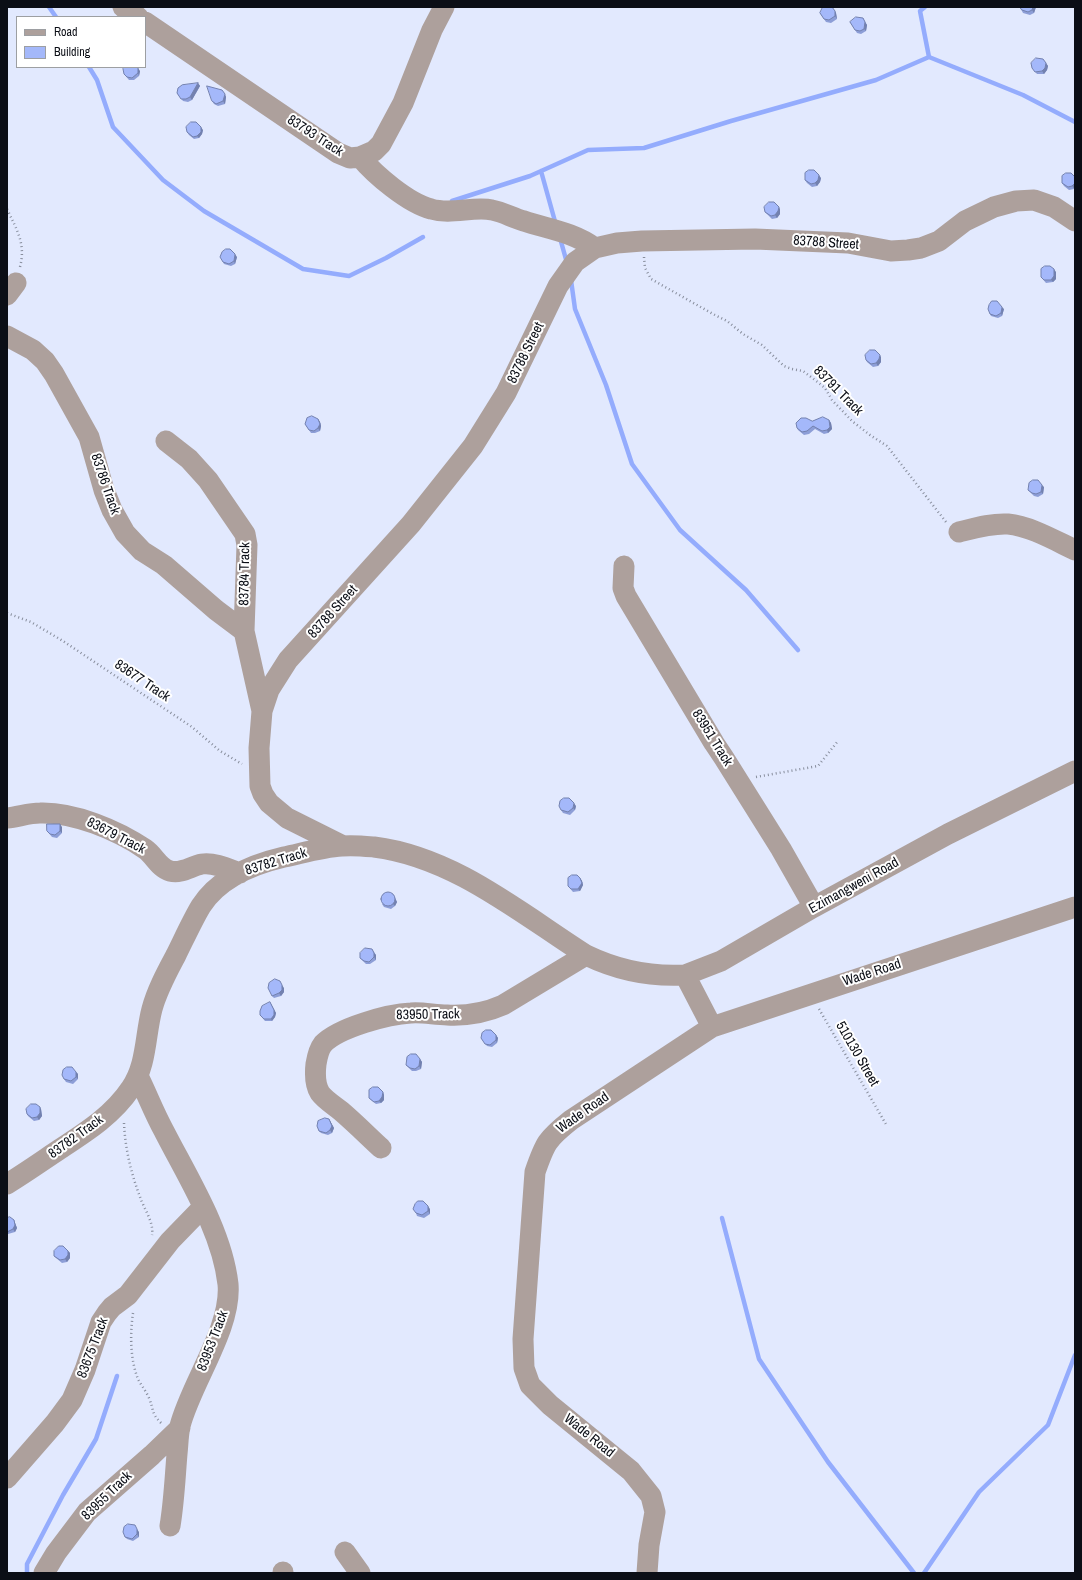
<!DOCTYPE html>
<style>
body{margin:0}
#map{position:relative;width:1082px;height:1580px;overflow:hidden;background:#e2e9fe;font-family:"Archivo Narrow",sans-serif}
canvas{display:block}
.frame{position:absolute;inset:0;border:8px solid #0b0e16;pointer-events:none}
.legend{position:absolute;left:16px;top:16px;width:130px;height:52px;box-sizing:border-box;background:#fff;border:1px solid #9d9fa2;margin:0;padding:5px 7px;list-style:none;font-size:12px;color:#0b0e16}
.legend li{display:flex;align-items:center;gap:8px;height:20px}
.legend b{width:20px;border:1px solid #9d9fa2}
</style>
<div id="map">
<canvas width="1082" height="1580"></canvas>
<div class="frame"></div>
<ul class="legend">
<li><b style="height:5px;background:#ada09c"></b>Road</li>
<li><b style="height:11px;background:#a4b8fa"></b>Building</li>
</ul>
</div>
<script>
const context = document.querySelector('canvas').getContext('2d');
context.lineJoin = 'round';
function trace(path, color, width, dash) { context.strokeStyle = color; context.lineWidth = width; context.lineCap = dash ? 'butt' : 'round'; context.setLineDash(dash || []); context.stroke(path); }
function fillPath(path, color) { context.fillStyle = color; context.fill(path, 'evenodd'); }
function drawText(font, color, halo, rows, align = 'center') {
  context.font = font + ' "Archivo Narrow",sans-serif'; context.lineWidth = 4; context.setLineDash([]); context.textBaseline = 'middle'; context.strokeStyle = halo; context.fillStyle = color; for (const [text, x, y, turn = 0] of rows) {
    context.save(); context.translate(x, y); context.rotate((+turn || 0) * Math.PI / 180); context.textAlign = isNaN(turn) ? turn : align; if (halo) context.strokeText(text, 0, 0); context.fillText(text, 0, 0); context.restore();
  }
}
trace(new Path2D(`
 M49,7L56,17
 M929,57L1023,95L1075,122
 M89,67L97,80L113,127L163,180L204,211L303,269L349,276L386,258L423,237
 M541,171L556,225
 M452,201L530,176L588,150L644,148L731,121L876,80L929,57L920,11L925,7
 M560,238L567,263
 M571,280L575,309L606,385L632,464L680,530L746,590L798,650
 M722,1218L759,1359L828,1462L914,1573
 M27,1573V1564L63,1495L96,1439L117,1376
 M924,1573L979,1492L1048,1425L1075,1355`), '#94acfd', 4.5);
trace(new Path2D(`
 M7,209C17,230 26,244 20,267
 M644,257L645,268L651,279L713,314L727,321L743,334L762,345L784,366L792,369L803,371L815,380L825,388L832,400L852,421L870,435L887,446L946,522
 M7,613L31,622L63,641L192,727L220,751L242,764
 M756,777L818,766L838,741
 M819,1009L887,1126
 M124,1123C125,1148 131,1173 140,1197C144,1209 154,1222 152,1235
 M133,1313C130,1334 130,1359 138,1379C141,1385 146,1391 149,1398C154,1410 151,1413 161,1423`), '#888e9d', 2.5, [1, 3]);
trace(new Path2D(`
 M123,7L138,17
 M145,22L338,153L350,158L360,157L374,151L381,144L403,103L432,30L444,7
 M360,157C375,175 408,203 431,209C451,215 474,206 492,210C503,212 513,218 524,221C548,229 573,232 595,248
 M7,295L16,283
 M7,336L33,350L45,361L54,374L89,437L104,490L112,510L125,533L142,551L164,565L216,610L244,631
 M166,441L189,459L208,480L245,534L247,545L244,631L262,711
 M959,532C975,528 992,523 1008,524C1030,526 1056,541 1075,550
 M624,566L623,588L626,596L714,743L724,758L781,849L814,907
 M7,818C18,817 29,813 40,813C74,812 117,830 145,849C154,855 159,868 170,871C182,874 191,866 202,864C214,862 229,869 240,873
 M343,846L287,818L269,803L263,794L260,786L259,748L262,711L269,690L288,660L411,524L473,446L506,393L558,286L575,262L595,248L617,243L642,241L755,239L848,243L891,251L908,250L921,248L939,241L965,221L994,207L1016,201L1034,200L1054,207L1075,221
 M712,1027L685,975L721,961L814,907L948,834L1075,771
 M138,1076C147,1094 154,1113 164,1131C188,1178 222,1231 228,1284C232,1328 191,1383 180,1426C178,1435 178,1445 177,1454C175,1478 174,1502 170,1526
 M381,1148C368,1136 355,1123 341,1111C335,1106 325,1100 320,1093C315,1085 315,1073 316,1064C317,1058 319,1049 323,1044C338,1028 388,1014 411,1013C423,1012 435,1015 447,1015C466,1016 485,1013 503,1005L586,955
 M7,1184C25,1173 42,1161 60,1149C86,1132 113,1115 131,1088C147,1065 145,1035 152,1009C157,990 167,972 176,955C184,939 192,921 201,906C219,878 254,864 284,857C303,853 323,847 342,846C353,845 363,846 374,847C454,857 520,913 586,955C617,970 650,977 685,975
 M7,1478L55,1423L72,1400L85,1370L101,1322L107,1313L112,1307L128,1295L170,1241L203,1207
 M345,1552L360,1573
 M44,1573L56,1553L87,1512L152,1455L180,1428
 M283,1573V1572
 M647,1573L649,1545L655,1512L651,1496L631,1471L550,1405L530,1385L524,1368L523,1339L535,1172C545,1143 547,1139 571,1120L712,1027L1075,907`), '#ada09c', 21);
fillPath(new Path2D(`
 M832,7L836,13L837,19L831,23L826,22L820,13Z
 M1020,7H1036L1034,13L1030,15L1023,13Z
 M863,18L867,25L866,31L861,34L857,33L850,22Z
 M1043,59L1048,66L1047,70L1044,74H1037L1032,68Z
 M140,71L139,76L134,80H129L124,74Z
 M198,83L200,86L192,100L188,102L183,101L177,93Z
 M222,90L226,97L225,104L218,106L214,104L212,101Z
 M203,130L202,134L199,138L194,139L189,135L187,132Z
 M1066,173L1074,189L1069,190L1064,186L1062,183Z
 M821,178L820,182L817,186L812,187L807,183L805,180Z
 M780,209V214L777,218L772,219L765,212Z
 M237,257L235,264L231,266L224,264L223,262Z
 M1056,272V279L1053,282L1046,283L1041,277Z
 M1004,309L1002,316L998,318L991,316L990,314Z
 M881,357V362L878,366L873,367L867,362L866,360Z
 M318,419L320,422L321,426L320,431L315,433H311L305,424Z
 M829,420L831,423L832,429L828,433L824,434L815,429L809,434L804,435L798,430L797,428L812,421Z
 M1044,487L1043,494L1038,497L1034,496L1028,490Z
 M576,806L575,810L570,815L563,813L561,810Z
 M62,827V833L57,838L52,837L47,831Z
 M580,878L582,881L583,885L580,891L573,892L568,886Z
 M394,895L397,902L395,906L391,909L384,907L382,904Z
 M372,949L376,955V960L370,964H366L360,958Z
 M284,988V992L281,996L274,998L272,996Z
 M270,1002L276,1013L275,1017L272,1021H265L260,1015Z
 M496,1035L498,1038L497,1043L492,1047L487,1046L481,1038Z
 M420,1059L422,1062L421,1069L416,1071H412L406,1065Z
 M76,1072L78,1074V1079L73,1084L66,1082L64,1079Z
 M383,1092L384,1095V1100L381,1103L376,1104L371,1100L369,1098Z
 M41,1109L42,1116L39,1120L34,1121L28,1116L27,1114Z
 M329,1119L334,1128L332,1133L328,1135L321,1133L319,1131Z
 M430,1209V1214L424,1218L417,1216L416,1213Z
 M7,1218L14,1220L15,1223L17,1228L15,1232L8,1234H7Z
 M68,1251L70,1253V1258L67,1262L62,1263L56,1258L54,1256Z
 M139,1532V1537L133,1541L127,1539L125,1537Z`), '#8d9ed7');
fillPath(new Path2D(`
 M1033,7H1036L1034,13L1032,10Z
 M835,11L836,13L837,19L835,16Z
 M865,22L867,25L866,31L864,29Z
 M1046,63L1048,66L1047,70L1044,74L1042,71Z
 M138,68L140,71L139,76L138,73Z
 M198,83L200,86L192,100L190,97Z
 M225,94L226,97L225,104L223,101Z
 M201,127L203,130L202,134L199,138L197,136Z
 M819,175L821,178L820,182L817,186L815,183Z
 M1075,183V188L1074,189L1072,186Z
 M779,207L780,209V214L777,218L775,215Z
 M235,254L237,257L235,264L234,261Z
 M1054,269L1056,272V279L1053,282L1051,280Z
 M1002,307L1004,309L1002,316L1001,313Z
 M880,355L881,357V362L878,366L876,363Z
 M318,419L320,422L321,426L320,431L318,428Z
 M829,420L831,423L832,429L828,433L827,430Z
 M1042,485L1044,487L1043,494L1041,492Z
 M574,803L576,806L575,810L573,808Z
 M60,824L62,827V833L60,831Z
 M580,878L582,881L583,885L580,891L578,889Z
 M392,893L397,902L395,906L393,904Z
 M374,953L376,955V960L374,957Z
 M282,985L284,988V992L281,996L279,993Z
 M270,1002L276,1013L275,1017L272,1021L271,1019Z
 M496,1035L498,1038L497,1043L496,1040Z
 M420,1059L422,1062L421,1069L419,1066Z
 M76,1072L78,1074V1079L76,1077Z
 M383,1092L384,1095V1100L381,1103L379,1101Z
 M40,1107L41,1109L42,1116L39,1120L37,1117Z
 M329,1119L334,1128L332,1133L330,1130Z
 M428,1206L430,1209V1214L428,1211Z
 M14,1220L15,1223L17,1228L15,1232L13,1229Z
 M68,1251L70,1253V1258L67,1262L65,1259Z
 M137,1529L139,1532V1537L137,1534Z`), '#7381af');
const building = new Path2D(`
 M823,7H832L835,11V16L829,20L824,19L820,13Z
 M1020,7H1033L1032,10L1028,12L1022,10Z
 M856,17L863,18L865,22L864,29L860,31L855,30L850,22Z
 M1036,58L1043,59L1046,63L1045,68L1042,71L1035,72L1032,68L1031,63Z
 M124,67H137L138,68V73L132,78L127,77L124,74L123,69Z
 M198,83L190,97L186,99H181L177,93L178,88L182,85Z
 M207,86L222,90L225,94L223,101L216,104L212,101Z
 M191,122H196L201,127V132L197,136L193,137L187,132L186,127Z
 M809,170H814L819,175L818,180L815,183L811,184L805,180V173Z
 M1066,173H1071L1075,177V183L1072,186L1068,187L1062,183V176Z
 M769,202H774L779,207L778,211L775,215L771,216L765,212L764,207Z
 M226,249H230L235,254L234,261L229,264L223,262L220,257L222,252Z
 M1045,266H1050L1054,269V276L1051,280H1044L1041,277V269Z
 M992,301H997L1002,307L1001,313L996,316L990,314L988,309L989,305Z
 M870,350H875L880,355L879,359L876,363L871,364L866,360L865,355Z
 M312,416L318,419L320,424L318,428L314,431L309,430L305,424L307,418Z
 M823,417L829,420L830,427L827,430L822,431L813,426L807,431L802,432L797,428L796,423L801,418H806L812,421Z
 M1033,480H1038L1042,485L1041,492L1036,494L1032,493L1028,490L1029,483Z
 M564,798H569L574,803L573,808L568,812L561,810L559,806L560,801Z
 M47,824H60V831L55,835L50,834L47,831Z
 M572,875H577L580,878L582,883L578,889H571L568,886V878Z
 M381 899a7 7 0 1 1 14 0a7 7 0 1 1-14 0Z
 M365,948L372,949L374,953V957L369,962L364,961L360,958V953Z
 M275,979L280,981L282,985V990L279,993L272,996L268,988L269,983Z
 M270,1002L274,1010V1015L271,1019H264L260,1015V1011L262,1006Z
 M486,1030H491L496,1035V1040L490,1045L485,1044L481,1038L482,1033Z
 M411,1054H416L420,1059L419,1066L415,1069L410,1068L406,1065L407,1057Z
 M67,1067H72L76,1072V1077L71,1081L64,1079L62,1075L63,1070Z
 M373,1087H378L383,1092L382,1097L379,1101L374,1102L369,1098V1090Z
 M31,1104H36L40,1107V1113L37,1117L32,1118L27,1114L26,1109Z
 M325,1118L329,1119L332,1126L330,1130L326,1133L319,1131L317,1126L318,1121Z
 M418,1201H423L428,1206V1211L422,1215L416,1213L413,1209L415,1204Z
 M10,1217L14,1220L15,1225L13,1229L7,1232V1218Z
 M59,1246H63L68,1251V1255L65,1259L60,1260L54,1256V1251Z
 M128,1524L135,1525L137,1529V1534L132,1539L125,1537L123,1532L124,1527Z`);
fillPath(building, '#a4b8fa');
trace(building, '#7381af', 1);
drawText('14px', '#0b0e16', '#fff', [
 ["83793 Track",315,136,33],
 ["83788 Street",826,243,4],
 ["83788 Street",526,353,-64],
 ["83791 Track",838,391,45],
 ["83786 Track",105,484,71],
 ["83784 Track",245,574,-89],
 ["83788 Street",333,612,-48],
 ["83677 Track",142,681,34],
 ["83951 Track",712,738,58],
 ["83679 Track",116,836,27],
 ["83782 Track",276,862,-17],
 ["Ezimangweni Road",854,886,-29],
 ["Wade Road",872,973,-18],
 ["83950 Track",428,1015,-1],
 ["510130 Street",857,1054,60],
 ["Wade Road",583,1113,-35],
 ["83782 Track",76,1137,-36],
 ["83953 Track",213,1341,-69],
 ["83675 Track",93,1348,-69],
 ["Wade Road",589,1436,39],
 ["83955 Track",107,1496,-44]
]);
</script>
